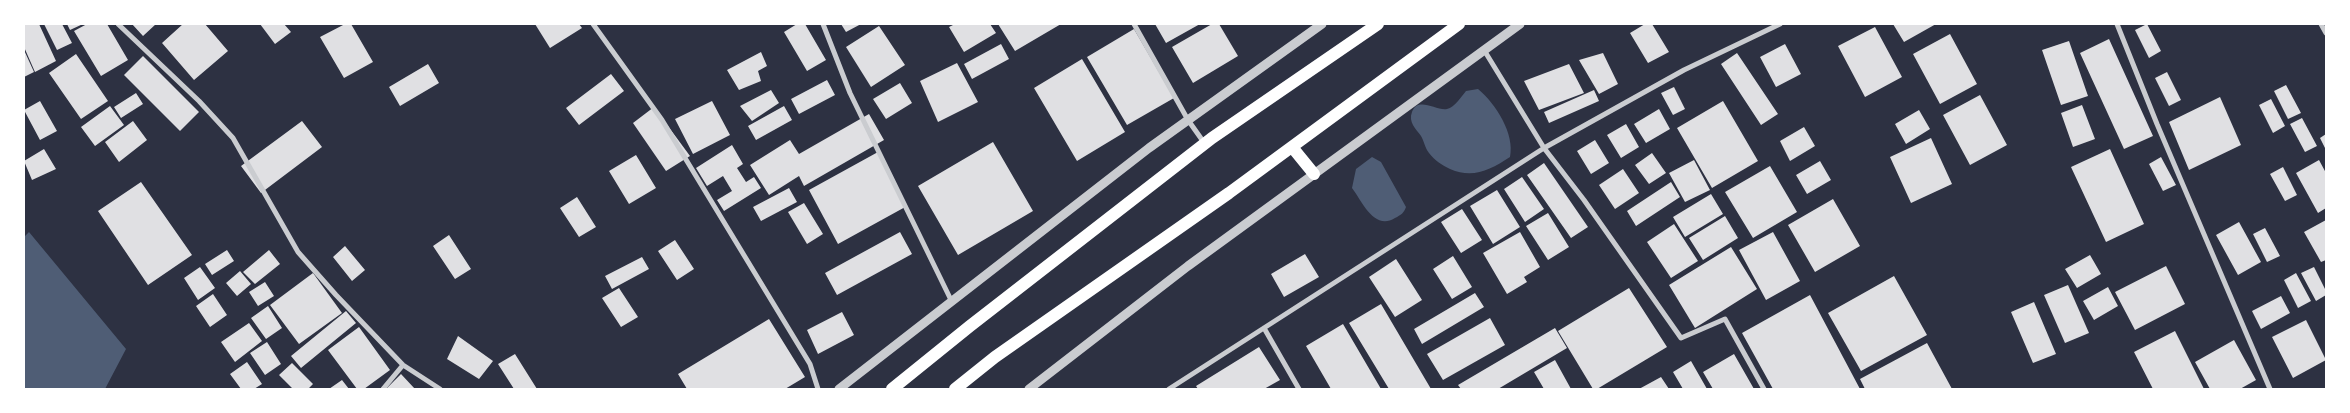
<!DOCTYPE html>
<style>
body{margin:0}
#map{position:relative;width:2350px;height:413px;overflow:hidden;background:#2d3142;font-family:"Times New Roman",serif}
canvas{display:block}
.frame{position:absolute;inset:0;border:25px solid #fff;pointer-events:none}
</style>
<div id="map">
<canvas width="2350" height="413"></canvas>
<div class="frame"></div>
</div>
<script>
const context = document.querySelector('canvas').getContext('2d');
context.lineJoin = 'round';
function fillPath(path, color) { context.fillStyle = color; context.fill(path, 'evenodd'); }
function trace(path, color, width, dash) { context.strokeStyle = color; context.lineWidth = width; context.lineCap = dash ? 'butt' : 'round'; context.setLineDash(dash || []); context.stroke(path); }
fillPath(new Path2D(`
 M1478,89C1496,104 1515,134 1510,157C1490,170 1473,179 1450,169C1442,165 1435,161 1429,153C1425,148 1424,141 1421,136C1416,129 1408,122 1412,112C1418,96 1436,111 1447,109C1455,107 1461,97 1466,91Z
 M1372,157L1381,162L1406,207C1404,213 1401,215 1395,218C1374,231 1362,201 1352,188L1356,169Z
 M29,232L126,349L105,389H24V237Z`), '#4f5d75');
fillPath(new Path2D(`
 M24,24H39L56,61L35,72L24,47Z
 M44,24H62L72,43L57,50Z
 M67,24H83L70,30Z
 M87,24H107L128,60L101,76L74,31Z
 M132,24H156L143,36Z
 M183,24H205L228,51L194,80L162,43Z
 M260,24H284L291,32L275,44Z
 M345,24H351L373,62L344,78L320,37Z
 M535,24H579L582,28L550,48Z
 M797,24H805L826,60L807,71L784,32Z
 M841,24H861L846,32Z
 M955,24H990L996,33L964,52L949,27Z
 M998,24H1061L1015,51Z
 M1155,24H1200L1166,43Z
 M1212,24H1219L1238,56L1193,83L1172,47Z
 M1645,24H1652L1669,52L1648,63L1630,33Z
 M1893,24H1936L1904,42Z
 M2147,24L2161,51L2149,58L2135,30Z
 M879,26L905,65L871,87L846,47Z
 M1875,27L1902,77L1865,97L1838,46Z
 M1134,29L1174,98L1127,125L1087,57Z
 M1950,34L1977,84L1940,104L1913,54Z
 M2109,39L2153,136L2124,149L2080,53Z
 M2069,41L2088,96L2061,105L2042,50Z
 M1001,44L1009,59L972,79L964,64Z
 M1785,44L1801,74L1776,87L1760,57Z
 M24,50L34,72L24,77Z
 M761,52L767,66L758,71L761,81L739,90L727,70Z
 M1603,53L1618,84L1599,94L1579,60Z
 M1737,53L1778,114L1761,125L1721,64Z
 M76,54L108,101L81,119L49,73Z
 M143,56L199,112L180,131L124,75Z
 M1082,59L1125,132L1077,161L1034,88Z
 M957,63L978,102L938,122L920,81Z
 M428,64L439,83L400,106L389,87Z
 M1569,64L1584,93L1539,110L1524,81Z
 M2167,72L2181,100L2169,106L2155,78Z
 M611,74L624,91L579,125L566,108Z
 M827,80L835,95L799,114L791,99Z
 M900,83L912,103L886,119L873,99Z
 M2286,85L2301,113L2288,119L2274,91Z
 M1674,87L1685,109L1673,115L1661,93Z
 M771,90L779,103L752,121L740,106Z
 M1594,90L1599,101L1549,123L1544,112Z
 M136,93L143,104L121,118L114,107Z
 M1980,95L2007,145L1970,165L1943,115Z
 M2220,97L2241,145L2189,170L2169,122Z
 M2271,99L2285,126L2273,133L2259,105Z
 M40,101L57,131L40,140L24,110Z
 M712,101L730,135L693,154L675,119Z
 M1723,101L1758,161L1712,188L1677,128Z
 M2082,105L2095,139L2073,147L2061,113Z
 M110,106L124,125L95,146L81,127Z
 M784,106L792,120L756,140L748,126Z
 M654,107L690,156L666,171L633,123Z
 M1659,109L1670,129L1646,143L1634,124Z
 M1919,110L1930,129L1906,144L1895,124Z
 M869,114L884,140L804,186L799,176L769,195L750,165L790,140L799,154Z
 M2302,118L2317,146L2305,152L2290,124Z
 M133,121L147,140L119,162L105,142Z
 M302,121L322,147L261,193L241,166Z
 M1626,124L1639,147L1621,158L1607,135Z
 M1804,127L1815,146L1790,161L1780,141Z
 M2326,134V150L2320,138Z
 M1931,138L1952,184L1911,203L1890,157Z
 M1595,140L1609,163L1591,174L1577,151Z
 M993,142L1033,211L958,255L918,186Z
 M732,145L743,164L737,168L746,182L754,177L761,188L724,211L717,200L732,191L723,176L707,186L696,168Z
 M44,149L56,169L32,180L24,161Z
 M2110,149L2144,224L2106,242L2071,167Z
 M878,152L907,206L838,244L809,190Z
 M1652,153L1666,173L1649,184L1635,165Z
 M636,155L656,188L629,204L609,171Z
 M2161,157L2176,185L2163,191L2149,164Z
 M1694,160L1710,190L1685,202L1669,173Z
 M2319,160L2326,173V208L2318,213L2296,173Z
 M1820,161L1831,180L1807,194L1796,175Z
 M1544,163L1588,227L1571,238L1527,175Z
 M1770,166L1797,212L1753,238L1725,192Z
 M2283,167L2297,195L2285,201L2270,174Z
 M1623,169L1639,193L1615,209L1599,185Z
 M1522,177L1544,209L1525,222L1504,189Z
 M141,182L192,255L148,285L98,211Z
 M1671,182L1680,197L1636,226L1627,211Z
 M789,188L797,202L761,221L753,207Z
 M1497,190L1520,227L1493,244L1470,206Z
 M1711,194L1723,214L1685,237L1673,217Z
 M577,197L596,227L579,237L560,208Z
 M1833,199L1860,246L1815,272L1788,225Z
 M804,203L823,234L807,244L788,212Z
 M1462,209L1482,240L1461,253L1441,222Z
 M1548,213L1569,247L1548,260L1526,226Z
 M1725,216L1738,238L1703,260L1689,238Z
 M2326,220V260L2321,262L2304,232Z
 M2239,222L2261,262L2238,275L2216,235Z
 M1674,224L1698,261L1671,278L1647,242Z
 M2265,228L2280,256L2267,262L2253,234Z
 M900,232L912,254L837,295L825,273Z
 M1520,232L1540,267L1524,277L1527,282L1507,294L1483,253Z
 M1773,232L1800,281L1766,300L1739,250Z
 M449,235L471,269L455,279L433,246Z
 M675,240L694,269L677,280L658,251Z
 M345,246L365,270L352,281L333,257Z
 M1731,247L1757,289L1695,328L1669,285Z
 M227,250L234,261L212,275L205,264Z
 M269,250L280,264L255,284L243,272Z
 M1305,254L1319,277L1284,297L1271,274Z
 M2090,255L2101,274L2077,288L2065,269Z
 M1453,256L1472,287L1452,299L1433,269Z
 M642,257L649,269L612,289L605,276Z
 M1396,259L1422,300L1395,317L1369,277Z
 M2166,266L2185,304L2135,330L2115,292Z
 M200,267L215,288L198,300L184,278Z
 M2314,267L2326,291V295L2316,301L2301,273Z
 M240,271L251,284L237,296L226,283Z
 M313,273L342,313L299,344L270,305Z
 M2296,273L2311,301L2298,308L2284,280Z
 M1894,276L1927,335L1861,371L1828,313Z
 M265,282L274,296L258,306L249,292Z
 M2068,285L2089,333L2065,343L2044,295Z
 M2108,287L2118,306L2094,320L2083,301Z
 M619,288L638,317L621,327L602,298Z
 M1629,288L1667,347L1597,389H1593L1558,331Z
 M1475,293L1484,307L1422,344L1414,329Z
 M213,294L227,315L210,327L196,306Z
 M1810,295L1860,389H1773L1742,333Z
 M2281,296L2290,313L2261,329L2252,311Z
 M2034,302L2056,354L2033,363L2011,312Z
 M1381,304L1431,389H1389L1349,323Z
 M268,306L282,328L266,339L251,318Z
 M346,311L356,323L301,368L291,356Z
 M842,312L854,335L818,354L807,330Z
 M1490,318L1505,345L1443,380L1427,354Z
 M769,319L805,377L785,389H687L678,374Z
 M2306,320L2326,360L2293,378L2272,337Z
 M249,323L262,341L235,362L221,342Z
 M1343,324L1381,389H1331L1306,346Z
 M359,327L390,370L364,389H357L328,350Z
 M1555,328L1567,348L1498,389H1461L1458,385Z
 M2175,331L2204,389H2153L2134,352Z
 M458,336L493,361L479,379L447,359Z
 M2234,340L2256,380L2240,389H2210L2195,362Z
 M267,342L281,364L265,375L250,353Z
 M1927,343L1952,389H1865L1860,379Z
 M1259,347L1280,380L1264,389H1198L1196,386Z
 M515,354L537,389H514L498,364Z
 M1734,354L1754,389H1713L1703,372Z
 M1555,360L1571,389H1544L1534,372Z
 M1691,361L1707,389H1683L1673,372Z
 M247,362L262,384L254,389H241L230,374Z
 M292,363L313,384L308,389H293L279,375Z
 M401,374L415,389H386Z
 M1661,377L1669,389H1639Z
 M342,380L349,389H329Z`), '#e0e0e3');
trace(new Path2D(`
 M118,24L199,101L233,138L298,252L336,295L403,365L440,389
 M593,24L662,120L810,364L818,389
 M823,24L850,93L952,302
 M1134,24L1188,120L1205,144
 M2117,24L2157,124L2270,389
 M2321,24L2326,33
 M1484,50L1544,148L1584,200L1681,338L1725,319L1764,389
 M1264,328L1299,389
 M383,389L403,365
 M1169,389L1544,148L1684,70L1780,24`), '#caccd0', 5);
trace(new Path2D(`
 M839,389L1149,148L1322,24
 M1029,389L1188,266L1520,24`), '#caccd0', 9);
trace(new Path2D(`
 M1292,147L1314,174
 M892,389L970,326L1212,138L1378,24
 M955,389L995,357L1229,193L1459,24`), '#fff', 12);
</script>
